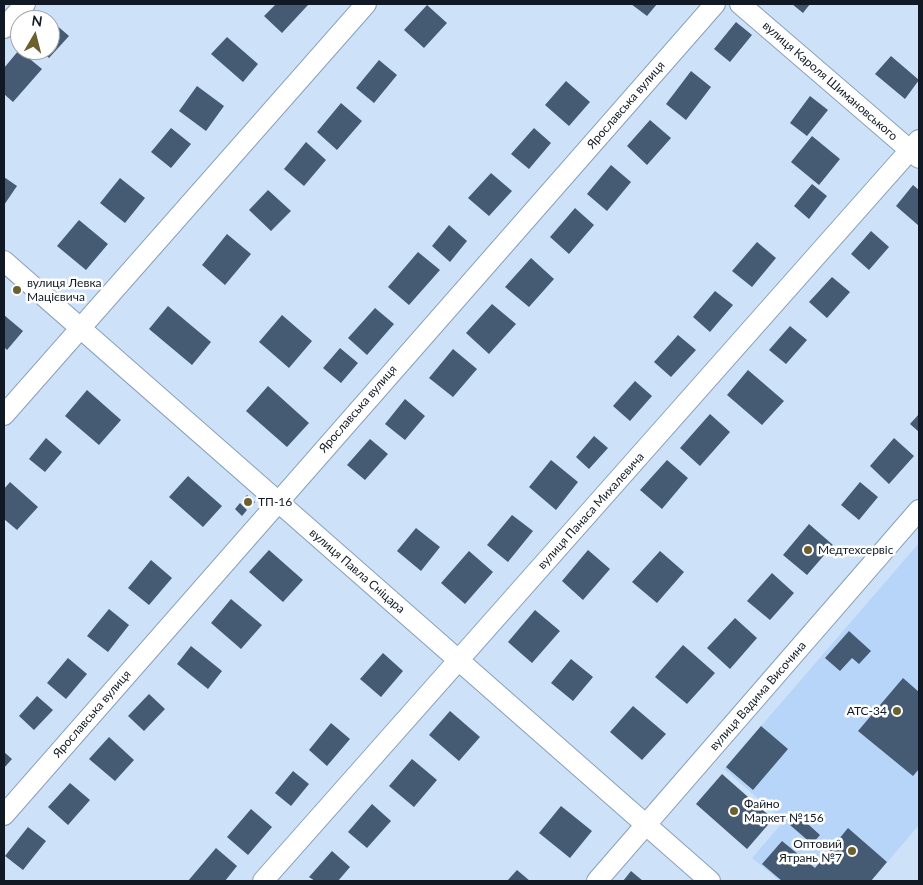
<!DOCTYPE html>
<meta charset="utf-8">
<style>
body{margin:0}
#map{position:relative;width:923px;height:885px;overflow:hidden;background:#cde1f9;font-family:Lato,sans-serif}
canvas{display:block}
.frame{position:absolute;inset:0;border:5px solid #111a24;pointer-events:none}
.north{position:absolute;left:10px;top:10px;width:50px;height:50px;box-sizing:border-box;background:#fff;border:1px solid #a0a3a7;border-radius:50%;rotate:8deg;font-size:14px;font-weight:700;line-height:20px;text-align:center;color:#111a24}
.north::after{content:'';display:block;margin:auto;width:18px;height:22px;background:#6b612e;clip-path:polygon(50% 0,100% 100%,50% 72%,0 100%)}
</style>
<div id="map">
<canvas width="923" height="885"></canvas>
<div class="frame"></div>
<div class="north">N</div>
</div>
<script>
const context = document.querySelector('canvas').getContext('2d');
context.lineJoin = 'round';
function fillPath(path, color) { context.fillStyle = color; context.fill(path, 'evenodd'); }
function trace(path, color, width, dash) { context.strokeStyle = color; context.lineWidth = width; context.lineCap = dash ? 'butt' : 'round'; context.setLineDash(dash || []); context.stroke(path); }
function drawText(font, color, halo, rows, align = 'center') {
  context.font = font + ' Lato,sans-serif'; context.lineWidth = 5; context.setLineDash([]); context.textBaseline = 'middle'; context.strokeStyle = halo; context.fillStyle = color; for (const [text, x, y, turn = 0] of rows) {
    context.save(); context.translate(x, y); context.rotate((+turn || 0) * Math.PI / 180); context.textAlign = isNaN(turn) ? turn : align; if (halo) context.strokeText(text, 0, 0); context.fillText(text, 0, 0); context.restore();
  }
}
fillPath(new Path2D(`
 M919,543V825L871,881H780L752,858L784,821L724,769Z`), '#b7d5f8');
fillPath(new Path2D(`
 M276,4H306L308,5L282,33L264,16Z
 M631,4H657L647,16Z
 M792,4H810L803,13Z
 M427,5L447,23L424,48L404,30Z
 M47,17L69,36L49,58L40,50H50V20H45Z
 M736,22L752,35L730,62L714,49Z
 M227,37L258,64L243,82L211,54Z
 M19,50L42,69L13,102L4,94V68Z
 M891,56L919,80L905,99L875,74Z
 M379,60L397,75L374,103L356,88Z
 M691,71L711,87L686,120L666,104Z
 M566,81L590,102L569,126L545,105Z
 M197,86L224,106L206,131L179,111Z
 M810,96L828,110L807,136L790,123Z
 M341,103L362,121L337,150L317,132Z
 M650,120L671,138L647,165L627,146Z
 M171,128L191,144L171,168L151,152Z
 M534,128L551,143L529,169L511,154Z
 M812,136L840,159L819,185L791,162Z
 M306,142L326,160L304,186L284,169Z
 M611,165L631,182L607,211L587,194Z
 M491,173L512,191L489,216L468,198Z
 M4,177L17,186L4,205Z
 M120,178L145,198L125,223L100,203Z
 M812,184L827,196L809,219L794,206Z
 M913,185L919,190V226L896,206Z
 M268,190L291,211L271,231L249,210Z
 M575,208L594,225L569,254L550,237Z
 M79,220L108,244L86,270L57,246Z
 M449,225L467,241L450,262L432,246Z
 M871,231L889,247L869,270L851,254Z
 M227,234L251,254L225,285L202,265Z
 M757,242L776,258L752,287L732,271Z
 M418,252L440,270L409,305L388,287Z
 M531,258L554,279L529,307L505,287Z
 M832,277L850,292L827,318L809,302Z
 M715,291L733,305L710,332L693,317Z
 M492,304L516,324L489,354L466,333Z
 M168,306L211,342L192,365L149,329Z
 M375,308L394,324L367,355L348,338Z
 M4,315L23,331L7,350L4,347Z
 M282,315L312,341L289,368L259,342Z
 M790,326L807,340L786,364L769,350Z
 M678,335L696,350L671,377L654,362Z
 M340,348L358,363L341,383L323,368Z
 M453,349L477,369L453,397L429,378Z
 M748,370L784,401L762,425L727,395Z
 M635,381L652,396L630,421L613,406Z
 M268,386L309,423L287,447L246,411Z
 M87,390L121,420L99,445L65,416Z
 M405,399L425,416L405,440L385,424Z
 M710,414L730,432L700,466L680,448Z
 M919,414V432L910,424Z
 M594,436L608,448L589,469L576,457Z
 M46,438L62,452L45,472L29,459Z
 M894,438L914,456L889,484L870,466Z
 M370,439L388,454L365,480L347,465Z
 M551,460L578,482L556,510L529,487Z
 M667,460L688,478L662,509L640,490Z
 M188,476L222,506L203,527L169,497Z
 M10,482L38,507L17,530L4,519V489Z
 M860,482L878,497L859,520L841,505Z
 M247,495L255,502L249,508L242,501Z
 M240,503L247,510L242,516L235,509Z
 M512,515L533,531L508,562L487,545Z
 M809,524L833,545L807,575L783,555Z
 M416,528L440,547L421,571L397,551Z
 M269,550L303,580L283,602L249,572Z
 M588,550L610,569L583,600L562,581Z
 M469,551L493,572L465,604L441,583Z
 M660,551L684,572L657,603L632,582Z
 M151,560L172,578L149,605L128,588Z
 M772,573L794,593L770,620L747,601Z
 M231,599L262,625L241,649L211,623Z
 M109,609L129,625L108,652L87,636Z
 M535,610L560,631L532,663L508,642Z
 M735,618L757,638L730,669L707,648Z
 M849,631L871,651L859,664L852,658L840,671L825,658Z
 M683,645L715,673L687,704L655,677Z
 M191,646L222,671L208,689L177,664Z
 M383,653L403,671L381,697L360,679Z
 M68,658L87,674L66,699L47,683Z
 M571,659L593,677L573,701L551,683Z
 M903,678L919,692V769L913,776L858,731Z
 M149,694L165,709L144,731L128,716Z
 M37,696L53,710L34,730L19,716Z
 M633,706L666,734L642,760L610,732Z
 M450,711L480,737L459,761L429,735Z
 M331,723L350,739L327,766L309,750Z
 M761,726L788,749L753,790L726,767Z
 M109,737L134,760L115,781L89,759Z
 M4,752L12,759L4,768Z
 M412,759L437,780L414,807L389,786Z
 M293,771L309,784L291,806L275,793Z
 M722,774L773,819L747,849L696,804Z
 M70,783L90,800L68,825L48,807Z
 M372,804L391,821L367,848L348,832Z
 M561,806L592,831L570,858L539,833Z
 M251,809L272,827L248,855L227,837Z
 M799,816L820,835L812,844L790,825Z
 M28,827L46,841L23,870L5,856Z
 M848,828L887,862L871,881H782L762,864L782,841L815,868Z
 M216,848L237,866L225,881H188Z
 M332,851L350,867L338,881H315L309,877Z
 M517,870L530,881H507Z
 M631,871L643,881H623Z`), '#455a73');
const minor = new Path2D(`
 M740,4L919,158
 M4,28L25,4
 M4,261L710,881
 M4,415L366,4
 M4,815L715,4
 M263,881L919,140
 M597,881L919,510`);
trace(minor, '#88a0bb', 22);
trace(minor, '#fff', 20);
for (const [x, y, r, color] of [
 [17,290,5,"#6b612e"],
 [248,502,5,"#6b612e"],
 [808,550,5,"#6b612e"],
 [897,711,5,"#6b612e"],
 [734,811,5,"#6b612e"],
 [852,851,5,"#6b612e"]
]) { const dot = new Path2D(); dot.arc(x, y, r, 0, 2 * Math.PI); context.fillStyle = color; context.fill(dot); trace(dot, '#fff', 2); }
drawText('12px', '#111a24', '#fff', [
 ["вулиця Кароля Шимановського",830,81,41],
 ["Ярославська вулиця",626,105,-49],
 ["Ярославська вулиця",358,409,-49],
 ["вулиця Панаса Михалевича",591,511,-48],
 ["вулиця Павла Сніцара",357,571,41],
 ["вулиця Вадима Височина",758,696,-49],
 ["Ярославська вулиця",92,714,-49]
]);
drawText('12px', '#111a24', '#fff', [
 ["вулиця Левка",27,283],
 ["Мацієвича",27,297],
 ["ТП-16",258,502],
 ["Медтехсервіс",818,550],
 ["АТС-34",887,711,"right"],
 ["Файно",744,804],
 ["Маркет №156",744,818],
 ["Оптовий",842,844,"right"],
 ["Ятрань №7",842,858,"right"]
], 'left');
</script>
